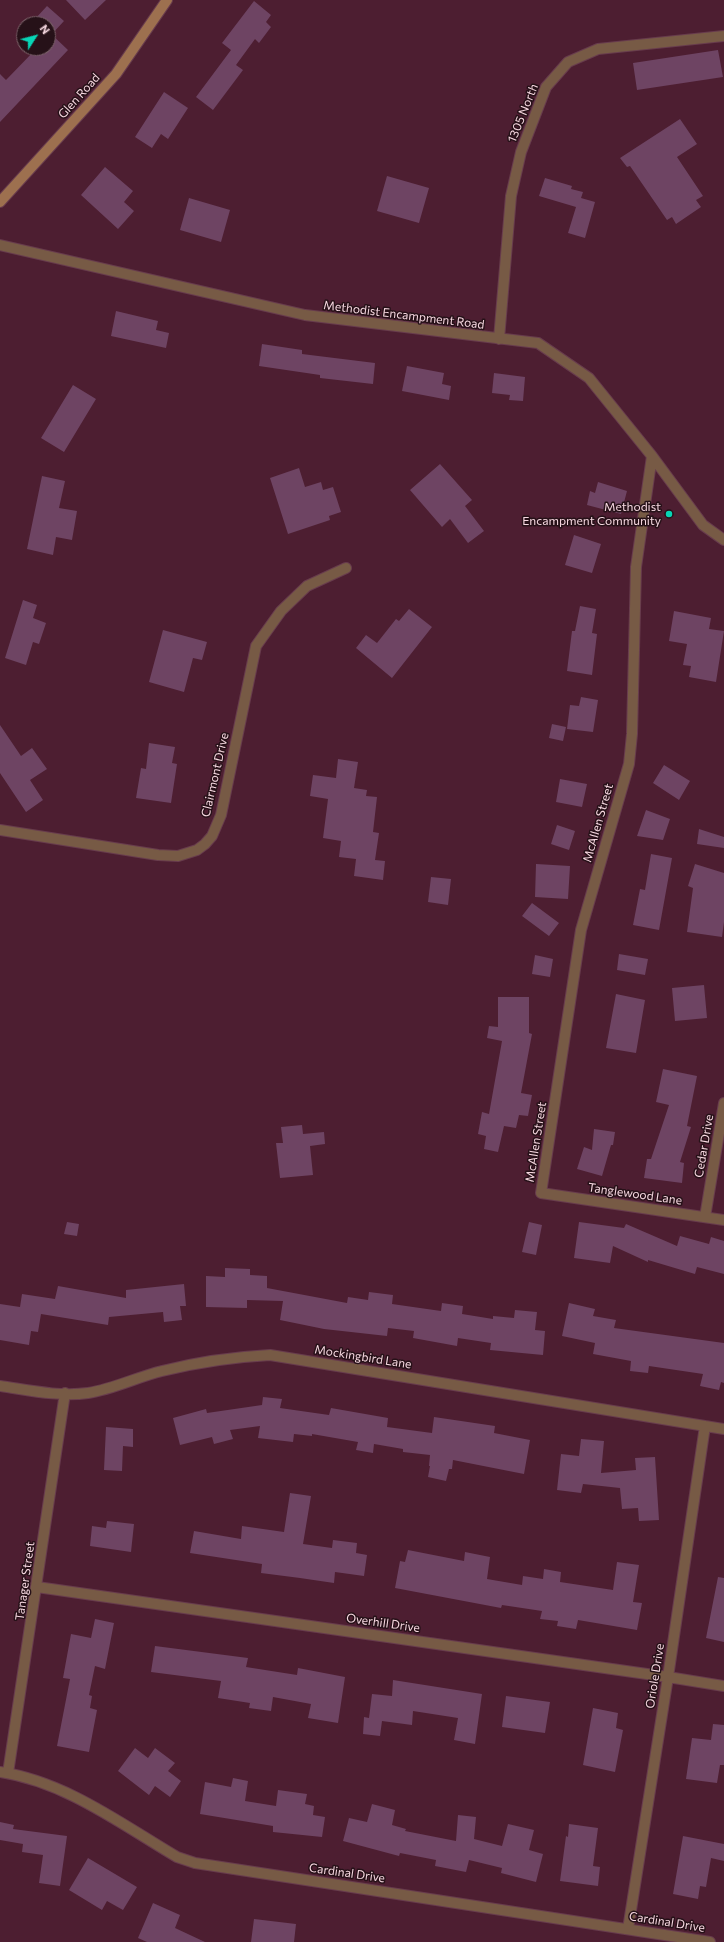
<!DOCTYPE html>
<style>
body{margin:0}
#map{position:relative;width:724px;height:1942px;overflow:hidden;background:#4d1e31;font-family:Commissioner,sans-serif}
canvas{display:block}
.north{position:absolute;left:16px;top:16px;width:40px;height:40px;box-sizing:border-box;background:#261118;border:1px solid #7a6168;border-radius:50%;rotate:54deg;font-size:11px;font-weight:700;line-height:16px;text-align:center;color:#f7d8e1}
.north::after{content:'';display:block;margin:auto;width:14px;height:18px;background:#07d5b6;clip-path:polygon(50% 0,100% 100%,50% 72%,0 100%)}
</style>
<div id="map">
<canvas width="724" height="1942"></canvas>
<div class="north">N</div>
</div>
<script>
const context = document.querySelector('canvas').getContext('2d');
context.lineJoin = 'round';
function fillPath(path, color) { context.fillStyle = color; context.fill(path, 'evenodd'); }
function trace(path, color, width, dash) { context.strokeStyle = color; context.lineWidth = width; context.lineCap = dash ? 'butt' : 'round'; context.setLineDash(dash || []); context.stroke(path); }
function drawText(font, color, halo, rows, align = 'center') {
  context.font = font + ' Commissioner,sans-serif'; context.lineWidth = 3; context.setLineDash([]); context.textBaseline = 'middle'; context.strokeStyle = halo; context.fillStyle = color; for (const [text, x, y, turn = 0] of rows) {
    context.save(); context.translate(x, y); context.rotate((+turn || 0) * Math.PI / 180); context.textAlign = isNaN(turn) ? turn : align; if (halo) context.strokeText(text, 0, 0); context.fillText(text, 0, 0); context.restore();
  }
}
fillPath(new Path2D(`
 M66,0H106L85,20Z
 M254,1L271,15L266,22L271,27L259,43L255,39L236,65L243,70L213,110L196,97L231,50L222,43Z
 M47,6L64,21L52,34L48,30V24H41L35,19Z
 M48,31L68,50L0,122V74L6,80L37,48H48Z
 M718,50L723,77L637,90L633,63Z
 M164,92L188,108L168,139L161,134L152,148L135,137Z
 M680,119L697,144L677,157L703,196L696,200L701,207L676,224L672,217L667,220L630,166L627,167L620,158Z
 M105,167L133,191L124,202L134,211L118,229L81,195Z
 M387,176L429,188L419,223L377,211Z
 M545,178L572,186L571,189L583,192L581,198L595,202L585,238L568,233L576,207L539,196Z
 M189,198L230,210L221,242L180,230Z
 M116,311L158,321L156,330L169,333L166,348L111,336Z
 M262,344L302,350V354L375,363L373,384L320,378V375L259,366Z
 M407,366L444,373L442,384L451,386L449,400L402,391Z
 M494,373L525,377L523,401L509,400L510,395L492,393Z
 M73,385L96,399L64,452L41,438Z
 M440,464L472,500L465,506L484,531L468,543L450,519L442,527L410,490Z
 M299,468L305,487L321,482L323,490L333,487L341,512L329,516L330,520L288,534L270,478Z
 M42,476L65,481L59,508L77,511L72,540L56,537L53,555L27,549Z
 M598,482L627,491L621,514L587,505L590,491L595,493Z
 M574,535L601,544L592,573L565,565Z
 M23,600L37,605L33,618L46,623L39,644L33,642L26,665L5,658Z
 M580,606L596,609L592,633L597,634L592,675L567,671L572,631H575Z
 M409,609L432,627L392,678L356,648L366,635L377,643L396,619L399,621Z
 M674,611L711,618L709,629L724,631L716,682L689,677L691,666L683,665L687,644L669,641Z
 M163,630L207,642L202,660L193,658L184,692L149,682Z
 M581,697L598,700L593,732L567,729L570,705L579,706Z
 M552,724L566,727L563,741L549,738Z
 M0,725L21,756L32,748L47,769L30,780L43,800L26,812L0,773Z
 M149,743L175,747L172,763L177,764L171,803L136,798L141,768L146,769Z
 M338,759L358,762L354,788L367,790L366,796L377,797L373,832L379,833L375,860L385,861L383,880L354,876L356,859L339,857L341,841L323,838L328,799L310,796L313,775L336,778Z
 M664,765L690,781L679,800L653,783Z
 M560,779L587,784L582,807L556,802Z
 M646,810L670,819L663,840L637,836Z
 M557,825L575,831L569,850L551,844Z
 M699,829L724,837V848L697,844Z
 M651,854L672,858L659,930L633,925L640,889L645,890Z
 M536,864L570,866L568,899L535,897Z
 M695,864L724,873V922L722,937L687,932L693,888L688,886Z
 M431,877L451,879L448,905L428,902Z
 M532,903L559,923L549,936L522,916Z
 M619,954L648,959L645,975L617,970Z
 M535,955L553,959L550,977L532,974Z
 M704,985L707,1018L675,1021L672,988Z
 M616,994L645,1000L636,1053L606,1048Z
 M498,997H529V1033L532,1034L521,1093L532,1095L528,1116L519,1115L516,1128L504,1126L498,1152L484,1149L486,1136L478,1134L482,1112L489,1114L502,1041L487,1038L489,1026L498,1027Z
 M663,1069L697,1076L687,1126L691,1127L680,1162L684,1163L682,1183L644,1178L647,1159H651L669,1105L656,1102Z
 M302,1125L303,1134L324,1132L325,1144L310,1146L313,1175L280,1178L276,1143H283L281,1127Z
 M594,1129L615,1132L613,1145H611L602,1176L577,1169L584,1147L592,1150Z
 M67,1222L79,1224L77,1236L64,1234Z
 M529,1222L542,1225L536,1255L522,1252Z
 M579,1222L624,1228L626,1224L677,1246L680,1236L709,1244L711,1237L724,1241V1274L697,1267L695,1274L648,1260V1262L613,1246L610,1263L574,1258Z
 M225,1268L250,1269V1275L267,1276V1288L347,1303L348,1297L368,1300L369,1292L393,1295L392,1304L441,1311L442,1303L463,1306L462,1314L493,1319V1316L514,1318L515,1310L537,1312L535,1330L545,1331L543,1355L490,1350L491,1343L458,1338L457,1346L413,1338L414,1331L388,1328L387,1336L324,1329L280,1320L283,1301L247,1300V1308L206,1307V1276L225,1277Z
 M184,1284L186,1306H180L182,1320L164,1322L163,1312L109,1317L108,1325L41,1314L38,1332L31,1331L29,1345L0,1340V1304L20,1307L22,1294L55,1299L58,1286L126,1298V1290Z
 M569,1303L595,1309L593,1316L616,1320L614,1328L724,1343V1383L721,1382L719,1390L700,1386L703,1374L649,1366L648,1373L630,1371L631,1361L593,1354L595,1343L562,1336Z
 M263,1397L282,1399L280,1408L329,1415L331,1408L388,1418L387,1427L432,1433L434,1417L495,1426L494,1433L530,1440L524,1474L453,1460L452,1469H449L446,1481L428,1477L430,1466H429L430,1455L403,1452V1449L374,1444L373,1453L356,1450L358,1442L312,1434V1436L294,1434L293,1442L258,1438L260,1426L230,1430L233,1439L214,1444L212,1437L180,1445L173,1418L206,1409L207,1413L262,1405Z
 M106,1427L133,1429V1447L123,1446L122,1471L104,1470Z
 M581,1439L604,1441L601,1473L636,1470L635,1458L655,1457L659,1520L639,1521L638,1508L622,1509L620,1488L583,1484L581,1493L557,1490L561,1454L579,1456Z
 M290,1493L311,1496L303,1544L332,1548L333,1540L357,1543L356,1553L367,1555L364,1576L335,1572L334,1583L300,1578L261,1573L262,1564L190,1553L194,1531L241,1539L242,1526L284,1532Z
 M107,1521L134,1524L131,1552L90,1546L92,1526L106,1528Z
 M408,1550L464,1561L465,1552L490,1557L487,1579L522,1585L523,1576L543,1579L544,1569L561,1572L560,1582L613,1590L617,1562L639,1565L633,1602L642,1603L637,1630L578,1620L576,1629L557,1626L558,1621L540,1619L542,1611L502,1605L501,1608L395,1588L400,1561L405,1562Z
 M718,1577L724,1578V1642L706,1638Z
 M95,1619L114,1623L105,1669L95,1666L89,1695L92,1696L90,1708L97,1710L89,1752L57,1746L70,1679L63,1678L71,1634L91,1638Z
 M155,1646L248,1658L246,1667L297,1675L298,1668L345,1677L338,1723L308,1718L311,1704L273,1697L271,1711L249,1708L250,1703L218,1698L221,1681L151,1672Z
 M393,1680L482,1694L475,1744L454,1740L458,1718L413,1711L412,1725L382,1721L380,1736L363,1734L364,1717L369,1718L372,1694L392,1696Z
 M506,1696L550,1702L545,1733L502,1727Z
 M593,1708L618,1713L616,1728L623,1730L615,1772L583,1765Z
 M713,1724L724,1725V1765H720L717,1783L686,1779L692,1738L711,1740Z
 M135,1748L148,1758L155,1748L175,1763L168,1771L181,1781L170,1797L155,1786L149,1795L118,1771Z
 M233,1778L248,1781L245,1801L276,1806L278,1790L307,1794L305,1804L314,1806L313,1815L325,1817L322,1837L273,1832V1826L200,1814L205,1782L231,1787Z
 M372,1804L395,1810L392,1825L406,1829L405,1831L456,1841L458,1815L476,1817L474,1839L502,1846L508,1824L534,1830L529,1850L543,1854L536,1882L501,1873L502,1868L469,1860L466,1872L435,1866L436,1860L400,1853L399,1856L343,1841L349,1818L367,1822Z
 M0,1822L14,1825L13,1829L67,1836L60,1886L39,1883L43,1855L22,1852L23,1844L0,1840Z
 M569,1824L598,1828L593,1866L600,1867L598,1886L560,1881L566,1836L568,1837Z
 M683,1836L724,1844V1861L711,1858L706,1887L700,1886L698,1899L673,1894Z
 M88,1858L137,1887L123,1910L107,1901L102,1910L69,1890Z
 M153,1903L180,1915L175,1928L205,1942H147L138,1938Z
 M254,1919L296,1924L294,1942H251Z`), '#6e4463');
const street = new Path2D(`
 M0,245L305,315L538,343L589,378L652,456L703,525L724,540
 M499,339L511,196L521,152L546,87L568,62L598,49L724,36
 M652,456L636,567L632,734L629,764L581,930L541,1193L724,1220
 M0,830L158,855L178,856L197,850L205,844L212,836L221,815L256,646L281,611L307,586L346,568
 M705,1217L724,1103
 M0,1386C28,1390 59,1397 88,1393C114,1389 137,1377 162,1371C198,1362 233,1357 270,1355L724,1429
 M37,1587L668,1677L724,1686
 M0,1772C66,1782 121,1824 177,1857L195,1863L710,1942
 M8,1773L65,1393
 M628,1929L668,1677L705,1426`);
const secondary = new Path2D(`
 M0,202L116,74L167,0`);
trace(street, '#683c4d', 12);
trace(secondary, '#683c4d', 12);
trace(street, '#775a45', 10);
trace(secondary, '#9d704f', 10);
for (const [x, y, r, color] of [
 [669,514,4,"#07d5b6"]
]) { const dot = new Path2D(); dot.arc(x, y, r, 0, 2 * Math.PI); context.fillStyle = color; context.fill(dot); trace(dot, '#261118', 1.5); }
drawText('12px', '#f7d8e1', '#261118', [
 ["Glen Road",79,96,-48],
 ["1305 North",523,113,-68],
 ["Methodist Encampment Road",404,315,7],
 ["Clairmont Drive",215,775,-77],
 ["McAllen Street",598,823,-74],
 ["McAllen Street",536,1142,-81],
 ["Cedar Drive",704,1146,-80],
 ["Tanglewood Lane",635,1194,8],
 ["Mockingbird Lane",363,1357,9],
 ["Tanager Street",25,1581,-82],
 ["Overhill Drive",383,1623,8],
 ["Oriole Drive",655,1676,-81],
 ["Cardinal Drive",347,1873,8],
 ["Cardinal Drive",667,1922,9]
]);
drawText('12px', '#f7d8e1', '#261118', [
 ["Methodist",661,507],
 ["Encampment Community",661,521]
], 'right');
</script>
